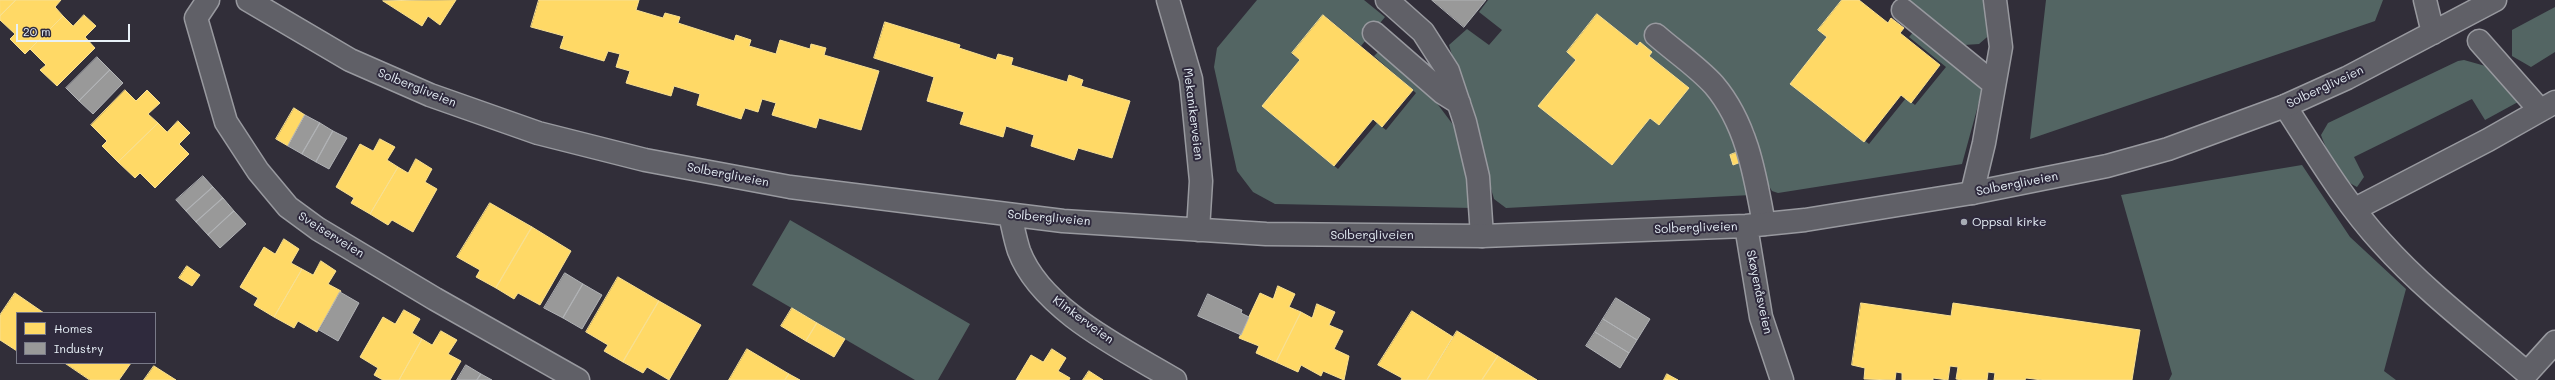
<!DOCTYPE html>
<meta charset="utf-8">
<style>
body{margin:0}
#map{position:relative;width:2555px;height:380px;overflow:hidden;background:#312e39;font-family:Mali,sans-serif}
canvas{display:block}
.legend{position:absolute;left:16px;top:312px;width:140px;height:52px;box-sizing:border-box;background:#2f2a3d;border:1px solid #797a88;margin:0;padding:5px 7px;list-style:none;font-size:12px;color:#e8f1f8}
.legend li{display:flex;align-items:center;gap:8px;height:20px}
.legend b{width:20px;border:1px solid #797a88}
.scale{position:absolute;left:16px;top:24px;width:114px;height:18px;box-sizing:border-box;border:2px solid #e8f1f8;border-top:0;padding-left:5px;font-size:12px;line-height:14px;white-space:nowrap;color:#e8f1f8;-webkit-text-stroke:3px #2f2a3d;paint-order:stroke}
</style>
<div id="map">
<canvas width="2555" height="380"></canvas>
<ul class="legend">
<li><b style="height:11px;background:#ffd966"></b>Homes</li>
<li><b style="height:11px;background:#999"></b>Industry</li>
</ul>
<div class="scale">20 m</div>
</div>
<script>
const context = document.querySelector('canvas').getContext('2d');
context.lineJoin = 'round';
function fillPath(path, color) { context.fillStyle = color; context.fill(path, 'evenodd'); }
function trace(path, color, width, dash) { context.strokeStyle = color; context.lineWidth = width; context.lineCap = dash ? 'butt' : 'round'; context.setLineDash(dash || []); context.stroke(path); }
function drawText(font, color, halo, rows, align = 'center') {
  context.font = font + ' Mali,sans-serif'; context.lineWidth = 4; context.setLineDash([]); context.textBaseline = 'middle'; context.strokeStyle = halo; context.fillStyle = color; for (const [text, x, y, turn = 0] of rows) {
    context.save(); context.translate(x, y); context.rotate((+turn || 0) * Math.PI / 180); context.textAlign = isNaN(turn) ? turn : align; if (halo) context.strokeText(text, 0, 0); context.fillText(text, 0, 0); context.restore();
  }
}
fillPath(new Path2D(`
 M1257,0H1364L1385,17L1361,46L1325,16L1292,54L1302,62L1265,107L1338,169L1377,123L1386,130L1416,93L1374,56L1380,50L1421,82L1454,126L1468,158L1473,208L1275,204L1253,192L1237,171L1214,67L1217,48Z
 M1488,0H1845L1829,37L1792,82L1869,144L1906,98L1915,105L1946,67L1909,37L1916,29L1975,79L1982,91L1962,164L1778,193L1772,191L1767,183L1754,130L1718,76L1656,25L1645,39L1708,91L1733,129L1751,195L1506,208L1494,199L1449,45L1467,29L1489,45L1502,30L1479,12Z
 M1899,0H1984L1993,32L1979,44L1964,45L1912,3Z
 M2046,0H2383L2375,21L2030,139Z
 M2555,7V52L2531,67L2512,56V30Z
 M2464,60L2489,67L2518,102L2485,120L2472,99L2354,157L2364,177L2357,187C2342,181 2326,150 2321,135L2328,123L2458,61Z
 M2302,165L2350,237L2406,289L2384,371L2396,380H2169L2172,374L2121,195Z
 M790,220L970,324L938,380H915L752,285Z`), '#536563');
const homes = new Path2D(`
 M0,0H16L0,16Z
 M16,0H61L55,7L63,16L25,54L10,39L15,34L0,20V16Z
 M456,0L440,25L428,16L422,26L383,1Z
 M539,0H639L636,10L663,18L665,13L680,17L678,23L734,41L736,35L751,40L749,46L776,54L780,40L810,49L811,44L826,48L824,55L879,71L861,130L819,118L816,128L772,115L776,103L762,99L758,112L745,108L741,119L697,105L700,94L674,86L671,96L626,83L630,71L616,67L620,54L608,51L604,61L560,48L564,36L531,27Z
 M1842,0H1859L1888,23L1891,18L1904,28L1900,33L1940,65L1911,103L1901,95L1864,142L1790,84L1827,37L1818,30Z
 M1597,14L1637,46L1640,42L1652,52L1649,56L1689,88L1659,125L1650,118L1612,165L1538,106L1576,60L1567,52Z
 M84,15L96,26L85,37L95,48L57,86L40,70L46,65L30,49L63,16L73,26Z
 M1323,15L1413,90L1382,127L1373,119L1334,166L1262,106L1300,60L1292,53Z
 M885,22L960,45L959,48L996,60L998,54L1013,58L1011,65L1067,82L1069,75L1083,80L1081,86L1130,101L1112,158L1078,148L1074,160L1031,146L1034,135L1006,126L1003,137L960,124L964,112L927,101L934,77L874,58Z
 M125,90L136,101L147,90L160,103L148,114L158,123L118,162L102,146L107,141L91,125Z
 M294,108L305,115L288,146L276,139Z
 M178,121L190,133L179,144L189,154L155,188L140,173L135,178L118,162L158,123L167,132Z
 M380,139L395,147L387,160L398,167L370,214L351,203L354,198L336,187L360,144L373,151Z
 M1738,152L1741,162L1733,165L1730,155Z
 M416,159L432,169L425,182L437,189L413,232L392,220L388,225L370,214L398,167L408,173Z
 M490,203L532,227L496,288L476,277L480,270L457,257Z
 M532,227L571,251L540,305L518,293L514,299L496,288Z
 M284,239L299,249L291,263L302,269L274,317L254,305L258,298L240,287L264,247L275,254Z
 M321,261L336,271L328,284L341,291L317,332L298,321L294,328L274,317L302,269L313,275Z
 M187,266L200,275L192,286L179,278Z
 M618,277L659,301L623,362L604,351L608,345L586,332Z
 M1278,286L1295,294L1289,307L1301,312L1276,362L1256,353L1259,346L1239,338L1260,293L1273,299Z
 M15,293L44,313H17V351L0,340V315Z
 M659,301L701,325L669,380L647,367L643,373L623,362Z
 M1861,303L1951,316L1953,303L2140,330L2132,380H2042L2026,378L2025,380H1994L1995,373L1988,372L1987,380H1962L1956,379L1958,367L1950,366L1948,380L1933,378V380H1902V373L1896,372L1895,380L1864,379L1865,368L1852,365Z
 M1317,304L1335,312L1329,325L1343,331L1334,349L1349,356L1344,380L1323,371L1321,376L1301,365L1298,372L1276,362L1301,312L1312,318Z
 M792,308L817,323L806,341L781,326Z
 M404,310L420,319L412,333L422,339L399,380H383L374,375L378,368L360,357L383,317L395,324Z
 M1412,311L1453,337L1427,380H1401L1402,378L1378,365Z
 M817,323L845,339L834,357L806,341Z
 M441,331L457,340L448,354L461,361L450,380H399L422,339L432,345Z
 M1457,331L1498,356L1482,380H1427Z
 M747,349L789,374L785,380H729Z
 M1052,349L1066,358L1058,371L1070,378L1069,380H1016L1031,355L1043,362Z
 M1498,356L1537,380H1482Z
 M65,363H131L119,380H90Z
 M154,366L176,380H144Z
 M1089,371L1103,380H1083Z
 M789,374L800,380H785Z
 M1667,374L1678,380H1664Z`);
fillPath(homes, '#ffd966');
trace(homes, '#f8e092', 1);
const industry = new Path2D(`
 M1432,0H1486L1464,27Z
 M97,57L110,70L79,101L66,88Z
 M110,70L123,83L93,114L79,101Z
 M305,115L320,123L302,154L288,146Z
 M320,123L333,131L316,162L302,154Z
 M333,131L347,138L329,169L316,162Z
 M203,176L213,187L186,211L176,200Z
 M213,187L223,198L196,222L186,211Z
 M223,198L234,211L208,235L196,222Z
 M234,211L246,224L220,248L208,235Z
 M565,273L583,284L563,318L544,308Z
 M583,284L602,295L582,329L563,318Z
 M340,292L359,303L338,341L319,330Z
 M1208,294L1242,310L1241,313L1249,317L1241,335L1198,316Z
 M1616,298L1650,319L1637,340L1603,319Z
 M1603,319L1637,340L1629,353L1595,332Z
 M1595,332L1629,353L1620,368L1586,346Z
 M466,365L481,374L477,380H457Z
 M481,374L492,380H477Z`);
fillPath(industry, '#999');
trace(industry, '#b1b3b6', 1);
const service = new Path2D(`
 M1387,0L1423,32L1448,71L1465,122L1478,177L1482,236
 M1903,10L1994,84
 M1374,33L1443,93L1459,103
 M1656,35C1674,51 1698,67 1714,85C1747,124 1755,175 1764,224
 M2479,41L2540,110
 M2285,106C2315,152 2344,202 2382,243C2425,291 2478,331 2527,373L2555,342
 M1972,193L1984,143L2001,47L1995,0
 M2355,209L2488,140L2555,102`);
const minor = new Path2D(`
 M208,0L196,18L226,122L258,171L288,207L318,229L435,299L578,380
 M248,0L350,60L430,95L538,133L645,160L790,187L1063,221L1266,234L1482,236L1746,226L1805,220L1972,193L2107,166L2168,149L2285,106L2347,78L2495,0
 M1168,0L1191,79L1201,181L1198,230
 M2425,0L2433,33
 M1010,215C1013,227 1015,239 1019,251C1041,310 1123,349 1175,380
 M1746,226L1761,317L1782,380`);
trace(service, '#98999f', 25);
trace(minor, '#98999f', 25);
trace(service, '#606067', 22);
trace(minor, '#606067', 22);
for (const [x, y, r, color] of [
 [1964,222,4,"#a8adb5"]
]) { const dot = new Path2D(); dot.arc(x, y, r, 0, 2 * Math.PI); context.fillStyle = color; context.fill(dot); trace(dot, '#2f2a3d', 1.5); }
drawText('12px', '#e8f1f8', '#2f2a3d', [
 ["Solbergliveien",2325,87,-25],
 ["Solbergliveien",417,88,22],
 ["Mekanikerveien",1193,114,83],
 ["Solbergliveien",728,175,11],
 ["Solbergliveien",2017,184,-11],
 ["Solbergliveien",1049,218,5],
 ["Solbergliveien",1696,228,-2],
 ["Sveiserveien",331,235,32],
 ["Solbergliveien",1372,235],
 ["Skøyenåsveien",1759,292,78],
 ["Klinkerveien",1083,320,36]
]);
drawText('12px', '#e8f1f8', '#2f2a3d', [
 ["Oppsal kirke",1972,222]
], 'left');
</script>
